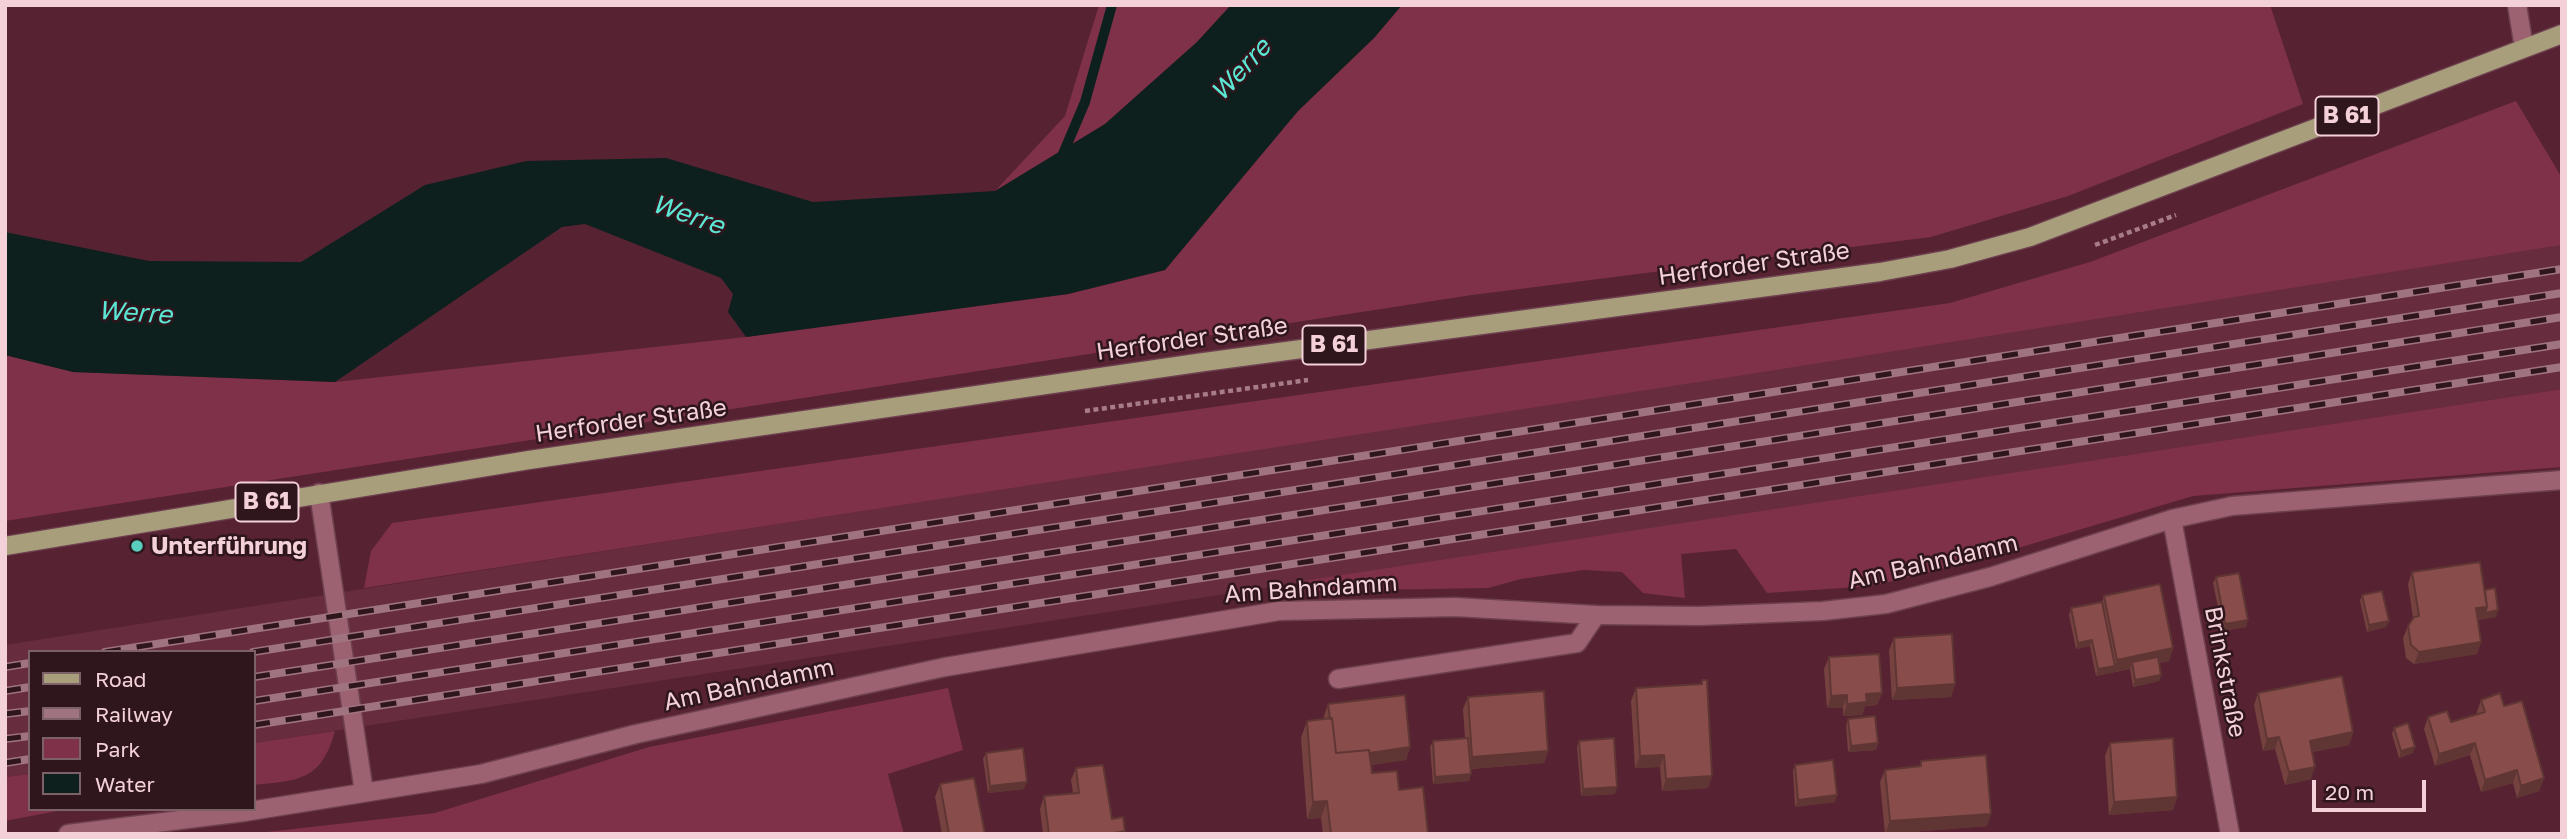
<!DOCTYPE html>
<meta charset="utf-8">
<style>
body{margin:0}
#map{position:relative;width:2567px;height:839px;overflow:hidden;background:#572332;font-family:"Golos Text",sans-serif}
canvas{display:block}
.frame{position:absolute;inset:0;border:7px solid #f4d1d9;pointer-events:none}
.legend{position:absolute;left:28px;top:650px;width:228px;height:161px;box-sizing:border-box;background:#2e161c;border:2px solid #7d6168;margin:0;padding:9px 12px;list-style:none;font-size:21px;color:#f4d1d9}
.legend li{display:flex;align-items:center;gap:14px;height:35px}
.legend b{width:35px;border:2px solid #7d6168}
.scale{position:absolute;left:2312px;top:780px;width:114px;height:32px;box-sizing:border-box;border:4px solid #f4d1d9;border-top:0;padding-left:9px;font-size:21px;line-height:24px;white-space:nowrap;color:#f4d1d9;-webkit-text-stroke:5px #2e161c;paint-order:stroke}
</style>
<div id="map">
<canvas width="2567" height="839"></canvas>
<div class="frame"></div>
<ul class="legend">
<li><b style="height:9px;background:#a89e7c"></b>Road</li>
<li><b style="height:9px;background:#9f737f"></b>Railway</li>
<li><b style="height:19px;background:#7e3149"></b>Park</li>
<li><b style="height:19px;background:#0e201e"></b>Water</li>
</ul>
<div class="scale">20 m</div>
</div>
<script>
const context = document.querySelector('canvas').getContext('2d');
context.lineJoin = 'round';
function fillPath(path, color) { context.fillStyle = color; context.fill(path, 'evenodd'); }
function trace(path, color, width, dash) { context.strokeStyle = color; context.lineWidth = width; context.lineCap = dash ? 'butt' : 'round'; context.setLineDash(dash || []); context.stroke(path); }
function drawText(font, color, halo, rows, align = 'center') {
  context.font = font + ' "Golos Text",sans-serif'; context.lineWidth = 5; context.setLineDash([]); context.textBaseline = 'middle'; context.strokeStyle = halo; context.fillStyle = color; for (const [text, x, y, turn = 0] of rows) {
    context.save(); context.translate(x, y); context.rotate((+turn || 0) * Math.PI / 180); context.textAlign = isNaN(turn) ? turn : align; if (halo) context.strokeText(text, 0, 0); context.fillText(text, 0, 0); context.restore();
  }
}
fillPath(new Path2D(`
 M2562,245V389L254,743V652H30V774L5,777V645Z`), '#672c3d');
fillPath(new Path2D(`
 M1099,5H1231L1197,42L1105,124L995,191L1065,116Z
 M1402,5H2270L2303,104L2068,196L1931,237L1472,295L5,521V355L73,372L335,382L746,337L1068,294L1165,270L1298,111L1374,38Z
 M2516,101L2562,178V245L1744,375L364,588L371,551L392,523L1950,303L2090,262Z
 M2562,389V467L2193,496L1981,559L1873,586L1767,593L1736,549L1681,554L1685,598L1643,593L1622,572L1584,570L1521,579L1488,588L1310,591L1302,581Z
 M948,688L963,750L888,774L904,834H249L435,813L649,747Z
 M335,731C321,781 300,780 254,785V743Z
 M30,774V809H68L5,821V777Z`), '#7e3149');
fillPath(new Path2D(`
 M1231,5H1402L1374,38L1298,111L1165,270L1068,294L746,337L728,312L733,294L721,278L585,224L562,227L335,382L73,372L5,355V232L149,261L301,262L425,185L526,161L666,158L813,202L995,191L1105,124L1197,42Z`), '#0e201e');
trace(new Path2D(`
 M1060,161L1085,102L1112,5`), '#0e201e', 10);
const lane = new Path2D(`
 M2517,5L2524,48
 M1338,679L1577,643L1596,615`);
const street = new Path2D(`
 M319,493L364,792
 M2172,519L2230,834
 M68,834L244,812L481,774L636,734L945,667L1279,611L1455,607L1596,615L1700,616L1823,611L1886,604L1990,577L2172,519L2232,506L2562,480`);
const primary = new Path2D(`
 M5,546L529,460L1204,362L1880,272L1950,259L2030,237L2562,34`);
trace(lane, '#6e404f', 21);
trace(street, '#6e404f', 21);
trace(primary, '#6e404f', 21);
trace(new Path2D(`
 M2095,245L2176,215
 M1085,411L1308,380`), '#a77c87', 4.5, [5, 3.5]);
trace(lane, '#9d6271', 18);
trace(street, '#9d6271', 18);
trace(primary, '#a89e7c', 18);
const rail = new Path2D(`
 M105,652L2562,269
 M253,652L2562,293
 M5,667L30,663
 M254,677L2562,317
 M5,691L30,687
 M254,701L2562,344
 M5,714L30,711
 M254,725L2562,367
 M5,739L30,736
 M5,763L30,759`);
trace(rail, '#9f737f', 8);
trace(rail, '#2e161c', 5, [16]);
fillPath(new Path2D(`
 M2412,572L2485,590L2496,617L2478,620L2481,642L2477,654L2414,664L2406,658L2403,638L2408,626L2413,618L2408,584Z
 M2216,577L2246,627L2223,631L2213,583Z
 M2362,595L2389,621L2386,627L2367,632L2360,601Z
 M2104,596L2173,648L2169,661L2159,663L2161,675L2159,681L2133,687L2130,669L2096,676L2090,646L2076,649L2069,615L2071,608L2102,602Z
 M1894,638L1955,684L1951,697L1892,700L1889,650Z
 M1829,657L1882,693L1877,705L1865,706L1862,715L1843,716V708H1827L1824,669Z
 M1702,680L1712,776L1708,788L1662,791L1660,767L1635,768L1631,701L1636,688L1701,684Z
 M2258,693L2353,732L2349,745L2312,752L2311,779L2285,785L2275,749L2263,751L2254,705Z
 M1468,697L1548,751L1544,763L1471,769L1469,781L1433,784L1430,747L1433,741L1465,738L1463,709Z
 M2481,700L2504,706L2544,778L2539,791L2517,798L2513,783L2481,792L2470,755L2435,766L2424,729L2428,717L2451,722L2477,715V712Z
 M1328,704L1410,747L1406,760L1371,765L1372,773L1399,790L1428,834H1323L1321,818L1307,819L1301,738L1307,721L1324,719V716Z
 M1848,719L1878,743L1876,750L1848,752L1846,725Z
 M2394,728L2413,753L2399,758L2392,734Z
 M1579,741L1615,794L1581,796L1577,747Z
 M2110,743L2177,797L2173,810L2109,815L2105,756Z
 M986,753L1024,789L988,793L983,759Z
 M1921,761L1987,826L1885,834L1880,782L1885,770L1919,767Z
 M1795,765L1835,802L1795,807L1793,771Z
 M1076,768L1112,819L1124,834H1043L1040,809L1044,796L1073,793L1071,780Z
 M940,784L985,834H942L935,797Z`), '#754240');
fillPath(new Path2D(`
 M2487,607L2498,610L2496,617L2472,621L2476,608Z
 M2248,620L2246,627L2223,631L2225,624Z
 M2389,621L2386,627L2367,632L2369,625Z
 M2092,640L2090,646L2076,649L2078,643Z
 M2481,642L2477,654L2414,664L2419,652Z
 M2173,648L2169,661L2133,668L2132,662L2130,669L2096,676L2098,669L2115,666L2117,660Z
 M2161,675L2159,681L2133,687L2135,680Z
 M1955,684L1951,697L1892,700L1897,688Z
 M1882,693L1877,705L1865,706L1862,715L1843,716L1847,704L1866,694Z
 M1847,695L1843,708H1827L1831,696Z
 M2353,732L2349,745L2305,753L2310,741Z
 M2279,737L2275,749L2263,751L2267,739Z
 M1878,743L1876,750L1848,752L1851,746Z
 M2475,743L2470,755L2435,766L2439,754Z
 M1410,747L1406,760L1330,771L1334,758Z
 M2415,747L2413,753L2399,758L2401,751Z
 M1548,751L1544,763L1468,769L1472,757Z
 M1664,755L1660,767L1635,768L1640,756Z
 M2315,767L2311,779L2285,785L2289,772Z
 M2517,770L2513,783L2481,792L2485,780Z
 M1471,774L1469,781L1433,784L1435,777Z
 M1712,776L1708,788L1662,791L1666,779Z
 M2544,778L2539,791L2517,798L2521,786Z
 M1027,782L1024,789L988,793L990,786Z
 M1617,787L1615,794L1581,796L1583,789Z
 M1837,795L1835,802L1795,807L1798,800Z
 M2177,797L2173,810L2109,815L2114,802Z
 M1327,801L1321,818L1307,819L1313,802Z
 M1991,814L1987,826L1885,834L1890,821Z`), '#5f3634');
const building = new Path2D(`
 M2480,562L2487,607L2476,608L2481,642L2419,652L2411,645L2408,626L2414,617L2419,616L2412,572Z
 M2239,573L2248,620L2225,624L2216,577Z
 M2160,584L2173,648L2117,660L2104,596Z
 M2495,588L2498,610L2485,613L2487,607L2485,590Z
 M2382,591L2389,621L2369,625L2362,595Z
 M2102,602L2115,666L2098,669L2092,640L2078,643L2071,608Z
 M1952,634L1955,684L1897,688L1894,638Z
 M1879,654L1882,693L1866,694L1867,702L1847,704V695L1831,696L1829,657Z
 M2158,657L2161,675L2135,680L2132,662Z
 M2342,676L2353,732L2310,741L2315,767L2289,772L2279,737L2267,739L2258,693Z
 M1702,680H1707L1712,776L1666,779L1664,755L1640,756L1636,688L1702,684Z
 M1544,691L1548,751L1472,757L1468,697Z
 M2500,693L2504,706L2522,701L2544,778L2521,786L2517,770L2485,780L2475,743L2439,754L2428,717L2447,711L2451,722L2485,712L2481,700Z
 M1405,695L1410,747L1370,753L1369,750L1336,753L1332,718L1330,719L1328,704Z
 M1875,716L1878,743L1851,746L1848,719Z
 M1332,718L1336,753L1369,750L1372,773L1397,771L1399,790L1423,787L1428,834H1331L1327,801L1313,802L1307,721Z
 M2408,723L2415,747L2401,751L2394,728Z
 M1468,738L1471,774L1435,777L1433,741Z
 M1614,738L1617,787L1583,789L1579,741Z
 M2173,738L2177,797L2114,802L2110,743Z
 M1023,748L1027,782L990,786L986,753Z
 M1986,755L1991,814L1890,821L1885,770L1921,766V761Z
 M1833,760L1837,795L1798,800L1795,765Z
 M1103,765L1112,819L1123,817L1125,831L1114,833V834H1049L1044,796L1079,793L1076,768Z
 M974,778L985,834H949L940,784Z`);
fillPath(building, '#884d4a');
trace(building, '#5f3634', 2);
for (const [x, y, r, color] of [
 [137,546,7,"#59cebf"]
]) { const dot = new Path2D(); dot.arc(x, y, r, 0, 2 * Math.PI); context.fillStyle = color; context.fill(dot); trace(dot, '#2e161c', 2.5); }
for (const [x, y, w] of [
 [2347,116,63],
 [1334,345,63],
 [267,502,63]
]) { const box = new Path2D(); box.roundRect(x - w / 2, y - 19.5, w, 39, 5); context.fillStyle = '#2e161c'; context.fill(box); trace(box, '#f4d1d9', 2); }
drawText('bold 23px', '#f4d1d9', null, [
 ["B 61",2347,116],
 ["B 61",1334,345],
 ["B 61",267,502]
]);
drawText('24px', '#f4d1d9', '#2e161c', [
 ["Herforder Straße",1754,264,-8],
 ["Herforder Straße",1192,339,-8],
 ["Herforder Straße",631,421,-8],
 ["Am Bahndamm",1933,562,-13],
 ["Am Bahndamm",1311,589,-4],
 ["Brinkstraße",2225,672,79],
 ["Am Bahndamm",749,685,-12]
]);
drawText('bold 24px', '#f4d1d9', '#2e161c', [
 ["Unterführung",151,546]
], 'left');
drawText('italic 26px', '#5ce7d5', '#2e161c', [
 ["Werre",1241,70,-47],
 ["Werre",688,215,19],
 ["Werre",135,313,4]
]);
</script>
